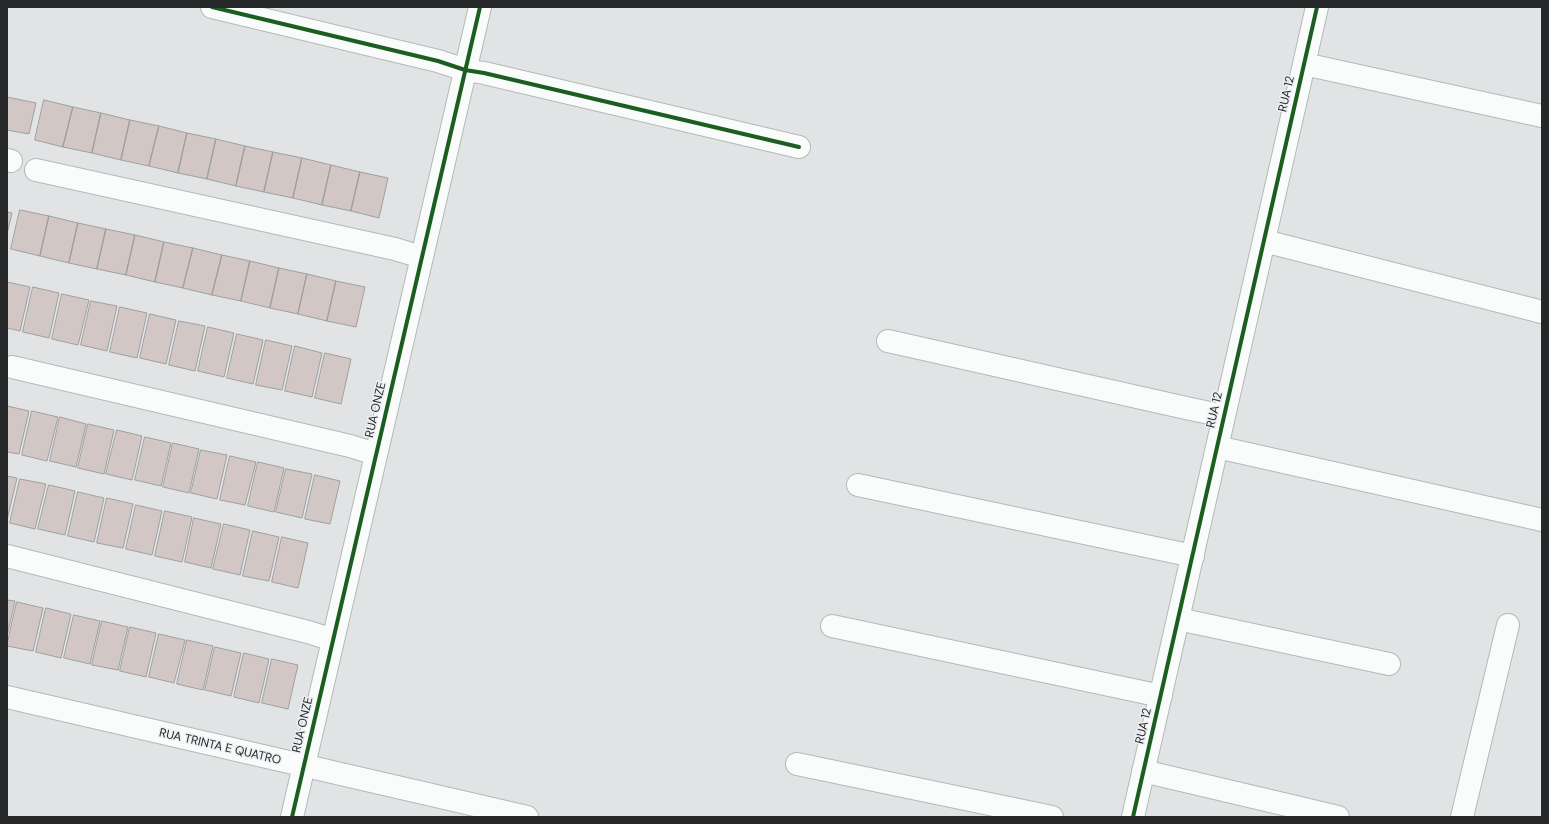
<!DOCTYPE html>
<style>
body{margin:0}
#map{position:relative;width:1549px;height:824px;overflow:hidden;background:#e1e3e4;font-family:"DM Sans",sans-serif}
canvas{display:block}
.frame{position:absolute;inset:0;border:8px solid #272829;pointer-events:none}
</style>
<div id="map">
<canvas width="1549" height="824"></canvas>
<div class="frame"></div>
</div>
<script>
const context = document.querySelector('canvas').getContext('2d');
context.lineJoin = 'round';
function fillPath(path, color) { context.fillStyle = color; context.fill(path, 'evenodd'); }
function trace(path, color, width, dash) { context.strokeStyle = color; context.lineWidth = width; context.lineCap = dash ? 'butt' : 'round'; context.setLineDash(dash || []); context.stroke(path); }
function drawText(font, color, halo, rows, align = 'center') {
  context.font = font + ' "DM Sans",sans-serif'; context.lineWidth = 3; context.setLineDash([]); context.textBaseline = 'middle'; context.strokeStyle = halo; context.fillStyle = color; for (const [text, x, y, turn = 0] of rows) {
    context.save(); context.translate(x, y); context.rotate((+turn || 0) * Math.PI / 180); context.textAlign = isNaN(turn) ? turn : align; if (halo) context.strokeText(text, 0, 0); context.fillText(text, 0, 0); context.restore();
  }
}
const building = new Path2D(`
 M7,97L36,103L29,134L7,130Z
 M44,100L73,107L63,147L35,140Z
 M73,107L101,113L92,153L63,147Z
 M101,113L130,120L121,160L92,153Z
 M130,120L159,126L149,166L121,160Z
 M159,126L187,133L178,173L149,166Z
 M187,133L216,139L207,179L178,173Z
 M216,139L245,146L236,186L207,179Z
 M245,146L273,152L264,192L236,186Z
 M273,152L302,158L293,198L264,192Z
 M302,158L331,165L322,205L293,198Z
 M331,165L360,172L351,211L322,205Z
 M360,172L388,178L379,218L351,211Z
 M20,210L49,216L40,256L11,249Z
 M7,212L12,213L7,234Z
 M49,216L78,223L69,263L40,256Z
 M78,223L106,229L97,269L69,263Z
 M106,229L135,235L126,275L97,269Z
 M135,235L164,242L155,282L126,275Z
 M164,242L193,248L183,288L155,282Z
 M193,248L222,255L212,295L183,288Z
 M222,255L250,261L241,301L212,295Z
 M250,261L279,268L270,308L241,301Z
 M279,268L307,274L298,314L270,308Z
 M307,274L336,281L327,321L298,314Z
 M336,281L365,287L356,327L327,321Z
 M7,282L30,287L20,331L7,328Z
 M33,287L59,293L49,338L23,332Z
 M62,294L89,300L78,345L52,339Z
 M91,301L117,306L107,351L81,345Z
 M120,307L147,313L137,358L110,352Z
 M150,314L176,320L166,364L140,358Z
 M179,321L205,326L195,371L169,365Z
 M208,327L234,333L224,377L198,371Z
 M237,334L263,340L253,384L227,378Z
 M266,340L292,346L282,390L256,385Z
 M295,346L322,353L312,397L285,391Z
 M325,353L351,359L341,404L315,398Z
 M7,406L29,411L19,454L7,452Z
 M32,411L58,417L47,461L22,455Z
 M60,417L86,424L76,467L50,461Z
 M88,424L114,430L104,474L78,468Z
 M117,430L142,436L132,480L106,474Z
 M145,437L171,443L161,486L135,480Z
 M173,443L199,449L189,493L163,487Z
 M201,450L227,455L217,499L191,493Z
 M230,456L256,462L245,505L220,500Z
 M258,462L284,468L274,512L248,506Z
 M286,469L312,474L302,518L276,512Z
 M315,475L340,481L330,524L305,519Z
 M7,476L17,478L7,520Z
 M20,479L46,484L35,529L10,523Z
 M49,485L75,491L65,535L38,529Z
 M78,492L104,498L94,542L68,536Z
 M107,498L133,504L123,548L97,543Z
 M136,505L162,511L152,555L126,549Z
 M165,511L192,517L182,562L155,556Z
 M194,518L221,524L211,568L185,562Z
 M224,524L250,530L240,575L213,569Z
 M253,531L279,537L269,581L243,576Z
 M282,537L308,543L298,588L272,582Z
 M7,600L15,601L7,636Z
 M17,602L43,608L33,651L7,646Z
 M46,608L71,614L61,658L36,652Z
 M74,615L100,621L90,664L64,658Z
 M102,621L128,627L118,670L92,665Z
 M130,627L156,633L146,677L120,671Z
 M159,634L185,640L174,683L149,677Z
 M187,640L213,646L203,690L177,684Z
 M215,647L241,653L231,696L205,690Z
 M244,653L269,659L259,703L234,697Z
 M272,659L298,665L288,709L262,703Z`);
fillPath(building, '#d2c7c5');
trace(building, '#9e9f9f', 1);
const street = new Path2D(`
 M212,7L438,61L465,70L484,73L799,147
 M1304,64L1542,116
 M7,160L11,161
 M36,170L395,249L421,257
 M1264,241L1542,312
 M888,341L1186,408L1224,416
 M12,367L350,446L376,454
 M1217,447L1542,520
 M858,485L1193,556
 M7,556L308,632L333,640
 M1178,619L1389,664
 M832,626L1161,696
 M7,697L527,817
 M797,764L1052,817
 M1143,771L1338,817
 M292,817L480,7
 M1133,817L1317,7
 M1462,817L1508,625`);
trace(street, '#b6b8b9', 24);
trace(street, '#fafbfb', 22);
trace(new Path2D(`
 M212,7L438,61L465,70L484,73L799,147
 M292,817L480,7
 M1133,817L1317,7`), '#1b5e20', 4);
drawText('12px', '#272829', '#edf0f2', [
 ["RUA 12",1287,94,-77],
 ["RUA ONZE",376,410,-77],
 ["RUA 12",1215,410,-77],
 ["RUA ONZE",303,725,-77],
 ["RUA 12",1144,726,-77],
 ["RUA TRINTA E QUATRO",220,747,13]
]);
</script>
